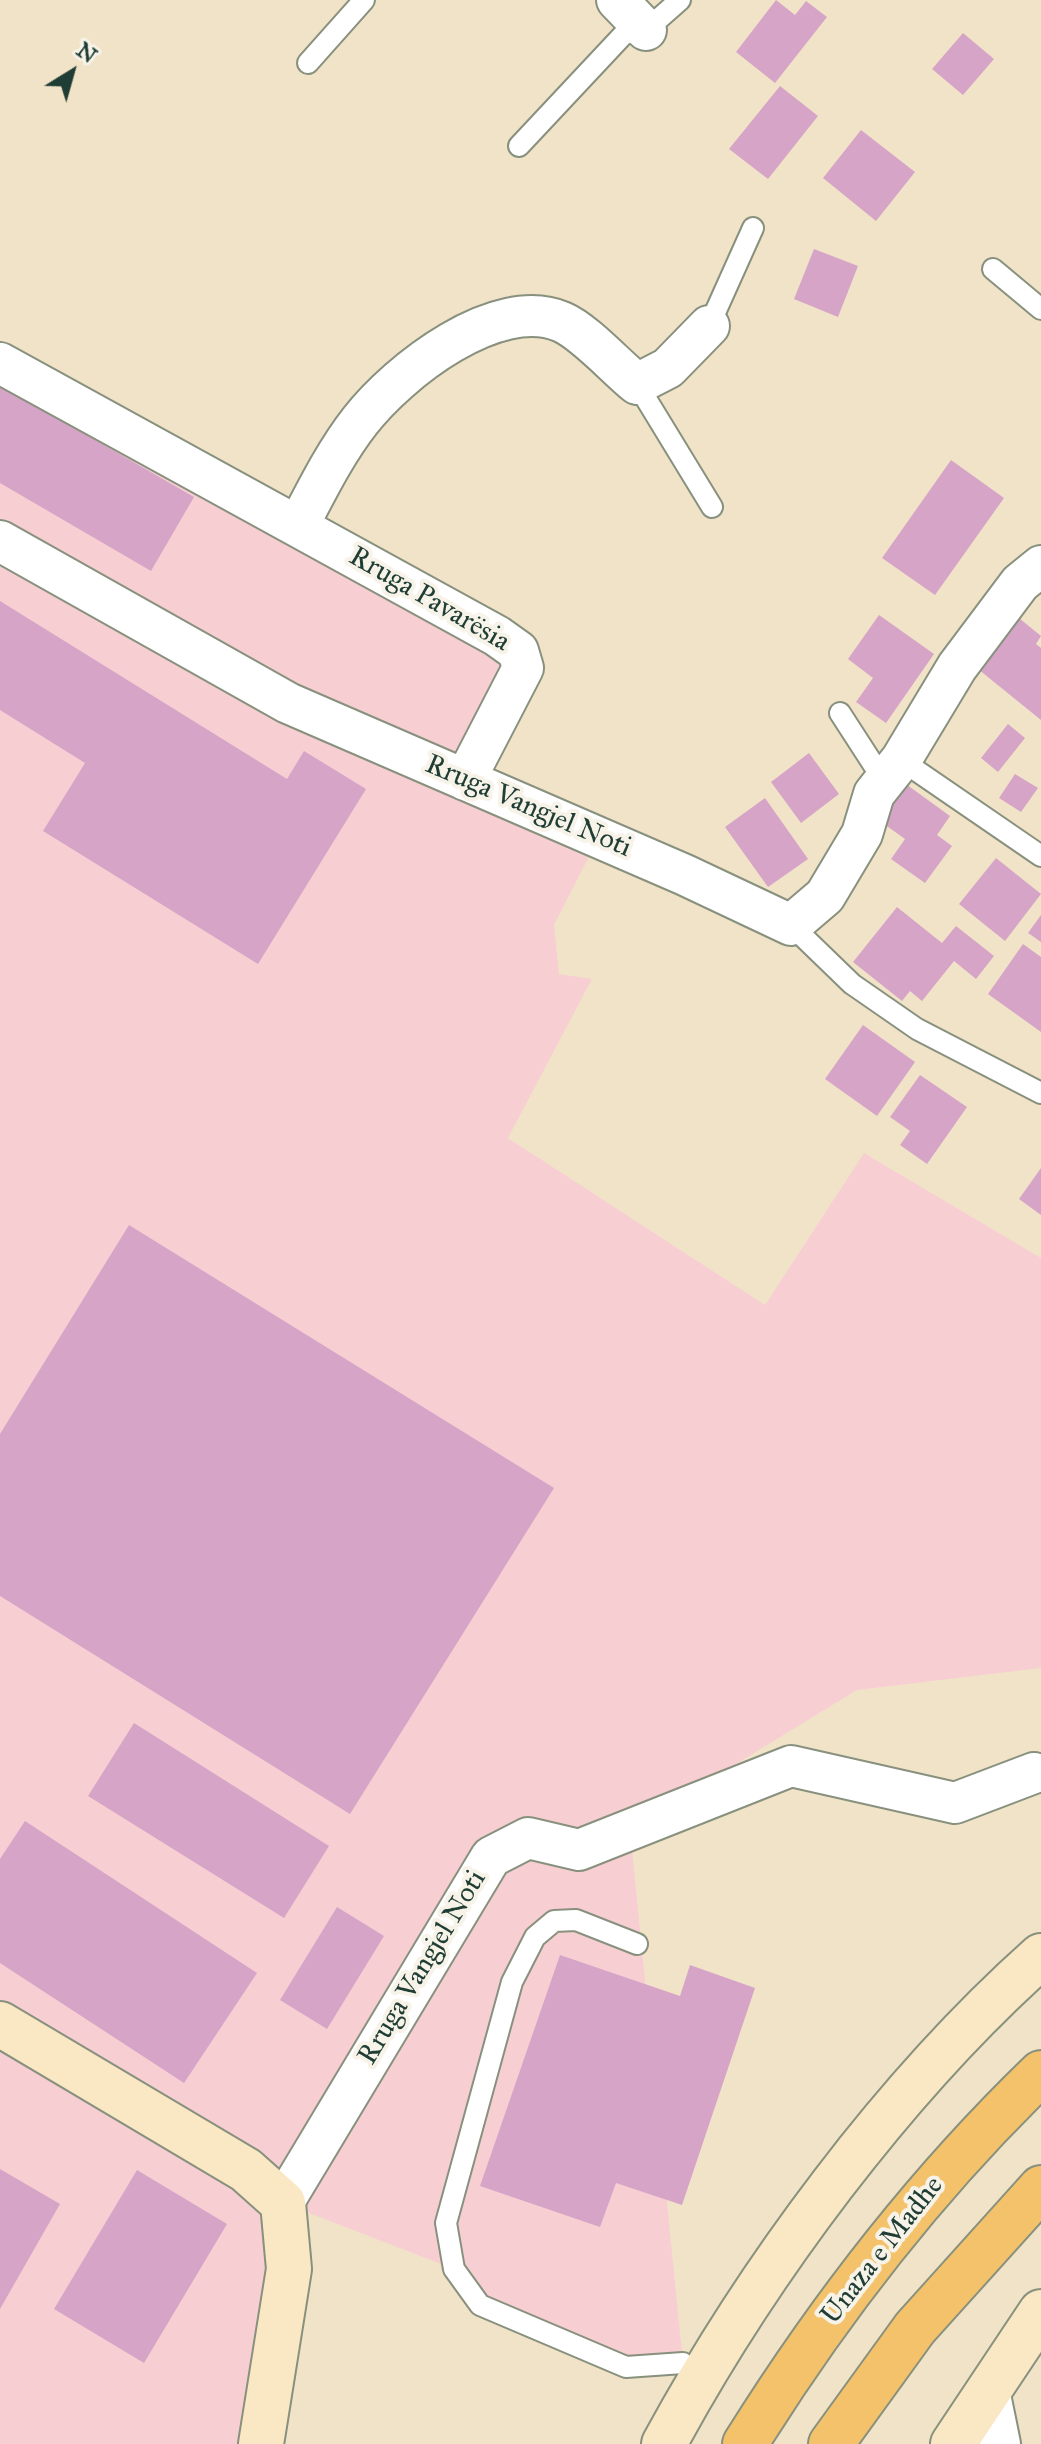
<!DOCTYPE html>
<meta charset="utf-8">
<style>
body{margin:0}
#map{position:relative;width:1041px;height:2444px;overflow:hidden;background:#f1e3c7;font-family:"IM FELL Great Primer",serif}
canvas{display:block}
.north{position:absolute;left:32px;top:32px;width:80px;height:80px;-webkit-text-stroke:6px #f7f3e8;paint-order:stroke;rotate:37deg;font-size:22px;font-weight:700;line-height:32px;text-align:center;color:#1f3d34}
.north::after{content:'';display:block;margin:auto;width:28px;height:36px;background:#1f3d34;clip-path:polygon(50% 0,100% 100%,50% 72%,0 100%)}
</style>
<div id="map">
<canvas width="1041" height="2444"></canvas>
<div class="north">N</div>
</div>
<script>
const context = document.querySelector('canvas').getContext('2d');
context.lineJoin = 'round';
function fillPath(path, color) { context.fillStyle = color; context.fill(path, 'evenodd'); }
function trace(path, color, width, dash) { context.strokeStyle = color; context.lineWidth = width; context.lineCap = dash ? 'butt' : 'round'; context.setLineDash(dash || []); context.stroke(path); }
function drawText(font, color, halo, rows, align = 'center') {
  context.font = font + ' "IM FELL Great Primer",serif'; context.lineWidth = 8; context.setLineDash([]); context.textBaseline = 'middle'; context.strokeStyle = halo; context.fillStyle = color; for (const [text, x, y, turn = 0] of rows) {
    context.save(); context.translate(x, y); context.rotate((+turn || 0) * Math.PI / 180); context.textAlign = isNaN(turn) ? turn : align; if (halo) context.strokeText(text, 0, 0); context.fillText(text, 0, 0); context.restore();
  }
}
fillPath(new Path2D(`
 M0,363L518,651L465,780L599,837L554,925L559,974L592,979L508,1138L765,1305L864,1153L1041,1258V1668L857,1690L630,1829L683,2363L626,2367L480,2305L454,2269L283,2203L245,2444H0Z`), '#f7cfd3');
fillPath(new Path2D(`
 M776,0L795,15L806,1L827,17L775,83L736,52Z
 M963,33L994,59L963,95L932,69Z
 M780,86L818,116L768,179L729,149Z
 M861,130L915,172L876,221L823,178Z
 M814,249L858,266L838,317L794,299Z
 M0,385L194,497L151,571L0,483Z
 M951,460L1004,498L935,595L882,558Z
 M0,601L287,779L304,751L366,789L258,964L43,831L85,763L0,710Z
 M879,615L934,654L886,723L856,702L873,678L848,659Z
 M1019,618L1041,636L1036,644L1041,648V720L978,669Z
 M1008,724L1025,738L998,772L981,758Z
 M809,753L839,794L801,823L771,782Z
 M1015,774L1038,788L1021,812L999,798Z
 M903,782L950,816L937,835L952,846L925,883L891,859L905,839L877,819Z
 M765,798L808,859L768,887L725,827Z
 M996,858L1041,894L1005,941L959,904Z
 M897,907L942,943L956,926L994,956L976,979L954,961L922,1001L910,991L902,1001L853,962Z
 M1041,915V942L1028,933Z
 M1023,944L1041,957V1032L988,994Z
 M863,1025L915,1062L877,1116L825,1079Z
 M920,1075L967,1107L927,1164L900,1145L910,1131L890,1117Z
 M1041,1168V1215L1019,1199Z
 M129,1225L554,1488L350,1814L0,1596V1434Z
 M134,1723L329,1846L284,1918L88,1796Z
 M25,1821L257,1973L184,2083L0,1963V1859Z
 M337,1907L384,1936L327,2029L280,2000Z
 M560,1955L680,1996L690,1965L755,1988L682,2205L616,2183L600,2227L480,2186Z
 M0,2169L60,2204L0,2309Z
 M137,2170L227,2224L144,2363L54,2309Z`), '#d6a4c7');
const lane = new Path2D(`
 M308,63L364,0
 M519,146L624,34L646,30L680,0
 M993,269L1041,309
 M709,326L753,228
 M637,384L712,507
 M840,713L884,781
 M901,760L1041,856
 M791,925L852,984L917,1029L1041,1093
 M637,1944L576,1920L554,1921L535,1937L512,1982L446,2223L454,2269L480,2305L626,2367L683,2363`);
const street = new Path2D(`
 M617,0L646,30
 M0,363L497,636L518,651L523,668L465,780
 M298,526C317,490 335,453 360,421C398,372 497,294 562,322C585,332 616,367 637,384L668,368L709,326
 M0,541L288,703L685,875L791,925L825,896L862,834L874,794L901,760L957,667L1020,583L1041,566
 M283,2203L491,1857L528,1838L579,1850L791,1766L955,1803L1034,1773
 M989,2390L1000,2444`);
const secondary = new Path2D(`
 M0,2024L246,2170L283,2203L289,2269L261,2444
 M664,2444C757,2272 895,2086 1041,1956
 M953,2444L1041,2312`);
const highway = new Path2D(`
 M745,2444C830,2308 926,2184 1041,2073
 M831,2444L915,2328L1041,2188`);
trace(lane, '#88907e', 24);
trace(street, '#88907e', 44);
trace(secondary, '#88907e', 48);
trace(highway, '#88907e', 48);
trace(lane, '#fff', 20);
trace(street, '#fff', 40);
trace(secondary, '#fae7c3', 44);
trace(highway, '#f3c26a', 44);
drawText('28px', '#1f3d34', '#f7f3e8', [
 ["Rruga Pavarësia",429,600,30],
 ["Rruga Vangjel Noti",528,807,23],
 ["Rruga Vangjel Noti",423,1968,-59],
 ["Unaza e Madhe",883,2251,-52]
]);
</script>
